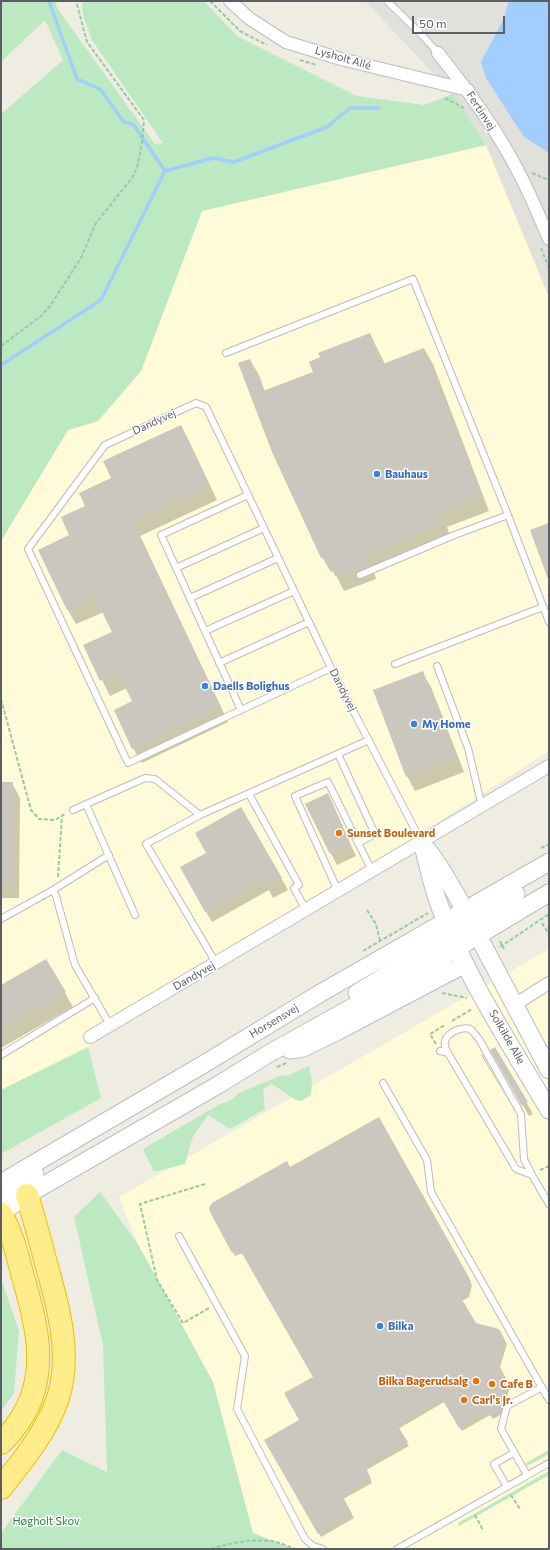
<!DOCTYPE html>
<meta charset="utf-8">
<style>
body{margin:0}
#map{position:relative;width:550px;height:1550px;overflow:hidden;background:#efede2;font-family:Commissioner,sans-serif}
canvas{display:block}
.frame{position:absolute;inset:0;border:2px solid #5b5e64;pointer-events:none}
.scale{position:absolute;left:412px;top:16px;width:93px;height:18px;box-sizing:border-box;border:2px solid #5b5e64;border-top:0;padding-left:5px;font-size:12px;line-height:14px;white-space:nowrap;color:#5b5e64;-webkit-text-stroke:3px #fff;paint-order:stroke}
</style>
<div id="map">
<canvas width="550" height="1550"></canvas>
<div class="frame"></div>
<div class="scale">50 m</div>
</div>
<script>
const context = document.querySelector('canvas').getContext('2d');
context.lineJoin = 'round';
function fillPath(path, color) { context.fillStyle = color; context.fill(path, 'evenodd'); }
function trace(path, color, width, dash) { context.strokeStyle = color; context.lineWidth = width; context.lineCap = dash ? 'butt' : 'round'; context.setLineDash(dash || []); context.stroke(path); }
function drawText(font, color, halo, rows, align = 'center') {
  context.font = font + ' Commissioner,sans-serif'; context.lineWidth = 3; context.setLineDash([]); context.textBaseline = 'middle'; context.strokeStyle = halo; context.fillStyle = color; for (const [text, x, y, turn = 0] of rows) {
    context.save(); context.translate(x, y); context.rotate((+turn || 0) * Math.PI / 180); context.textAlign = isNaN(turn) ? turn : align; if (halo) context.strokeText(text, 0, 0); context.fillText(text, 0, 0); context.restore();
  }
}
fillPath(new Path2D(`
 M486,145L549,297V751L88,1047L1,1090V541L68,430L98,421L141,371L202,211Z
 M549,949V1549H294L253,1533L119,1197Z`), '#fffad7');
fillPath(new Path2D(`
 M365,1H549V297L486,145L453,94Z`), '#e2e0da');
fillPath(new Path2D(`
 M1,1H55L57,8L155,144L163,143L92,40L83,15L82,1H204L237,36L357,96L424,105L453,94L486,145L202,211L141,371L98,421L68,430L1,541V114L63,60L45,20L1,62Z
 M88,1047L101,1098L1,1154V1090Z
 M309,1066L312,1081L311,1095L301,1101L296,1100L272,1084L263,1089L265,1109L230,1129L208,1115L193,1136L185,1164L154,1172L143,1149L220,1104L230,1101L239,1093L280,1076L289,1075Z
 M100,1192L139,1246L213,1382L253,1533L294,1549H1V1533L62,1450L107,1472L103,1345L74,1217Z
 M1,1278L19,1331L14,1393L1,1411Z
 M549,1450V1454L527,1466L526,1463Z
 M549,1471V1475L459,1526L458,1523Z`), '#bce9c1');
fillPath(new Path2D(`
 M509,1H549V153L524,137L486,78L481,62L503,20Z`), '#a2cdff');
fillPath(new Path2D(`
 M370,334L385,364L424,349L433,364L489,511L447,527L451,538L373,568L376,579L344,591L334,571L331,572L322,557L250,360L259,375L265,392L314,373Z
 M181,426L189,441L217,500L140,536L228,722L142,763L133,748V702L127,688L110,696L85,646L113,632L104,612L76,624L68,610L40,550L70,536L86,507L113,479Z
 M422,673L431,687L464,772L415,791L407,776Z
 M1,783H12L20,798L19,898H1Z
 M327,794L356,856L337,865L306,805Z
 M241,808L288,890L273,898L269,890L212,922L181,868L207,853Z
 M46,960L73,1007L1,1048V986Z
 M495,1048L533,1114L529,1116L492,1050Z
 M378,1118L472,1285L469,1297L462,1301L475,1324L498,1330L507,1344L500,1367L510,1387L502,1414L493,1419L490,1415L462,1431L444,1402L398,1429L409,1446L366,1470L372,1483L343,1499L354,1518L321,1537L266,1441L300,1421L315,1377L243,1253L235,1256L211,1212Z`), '#0003');
trace(new Path2D(`
 M49,1L77,79L100,89L124,122L133,124L165,171
 M1,365L101,300L165,171L213,158L234,162L327,127L350,108H379`), '#a2cdff', 3.5);
fillPath(new Path2D(`
 M370,333L383,364L424,348L481,496L439,512L444,523L365,553L369,564L335,576L327,556L321,558L272,452L238,363L250,359L263,391L313,372L309,362L320,357L318,353Z
 M181,425L209,485L133,521L221,707L132,749L114,710L132,701L118,673L100,681L83,645L112,632L95,597L67,610L38,550L69,535L61,517L85,506L79,493L111,478L103,461Z
 M549,523V579H548L530,530Z
 M423,671L456,757L406,777L373,690Z
 M1,782H13L11,884H1Z
 M328,793L351,845L330,854L305,804Z
 M241,807L282,878L266,887L261,879L205,912L180,867L206,853L195,833Z
 M46,959L66,992L1,1029V985Z
 M495,1047L528,1102L522,1106L490,1050Z
 M482,1054L514,1110L481,1055Z
 M379,1117L471,1281L468,1294L461,1298L476,1323L499,1329L505,1340L498,1363L508,1383L501,1411L490,1416L488,1412L459,1428L442,1399L397,1425L408,1442L365,1466L371,1479L342,1495L352,1514L318,1534L264,1440L299,1420L284,1393L313,1377L240,1250L232,1253L210,1212L209,1208L212,1203L287,1161L290,1167Z`), '#cac7bf');
const lane = new Path2D(`
 M387,1L422,35L438,53
 M226,353L413,279L508,515L549,622
 M248,495L161,535L241,710L331,668
 M176,568L264,528
 M360,575L452,536L508,515
 M190,598L278,558
 M205,631L294,591
 M219,663L309,622
 M395,664L543,607
 M437,666L468,748L482,807
 M241,710L128,763L28,549L105,445L196,403L206,407L331,668L421,841
 M338,754L375,834L358,843
 M249,794L299,885L294,888L306,910
 M86,804L135,915
 M73,810L145,778L155,779L200,815
 M53,890L109,855
 M338,891L295,796L328,782L372,871
 M1,919L53,890L56,896L75,965L110,1025
 M216,963L146,844L200,815L369,740
 M440,1051L448,1053L516,1169L532,1175L549,1204
 M448,1053C446,1050 444,1045 445,1041C448,1032 462,1026 470,1029C473,1031 476,1036 479,1039L521,1114L524,1159L532,1175
 M1,1055L95,998
 M383,1083L427,1160L431,1192L549,1400
 M179,1236L245,1356L237,1409L305,1539L313,1546L323,1549
 M527,1475L501,1429L507,1406L542,1387
 M507,1487L494,1464L510,1455
 M397,1549L549,1463`);
const street = new Path2D(`
 M230,1L250,19L286,42L341,59L468,90
 M438,53C468,91 498,131 520,175C531,196 540,218 549,239
 M514,1005L549,983
 M90,1037L549,766`);
const secondary = new Path2D(`
 M422,842C428,864 432,886 440,907C467,979 510,1044 549,1110
 M428,850L441,869L457,896L549,1070
 M467,936L490,910L516,894
 M357,993L452,935L457,926
 M290,1050L303,1048L338,1031L465,964
 M1,1183L204,1064L319,994L549,862
 M2,1212C10,1192 17,1185 35,1174
 M1,1213L27,1195L218,1085L270,1053L432,963L549,893`);
const highway = new Path2D(`
 M1,1214C13,1235 17,1254 23,1277C37,1325 50,1375 20,1420C14,1429 9,1436 1,1443
 M1,1488C23,1460 46,1433 58,1398C72,1354 58,1306 46,1263C40,1240 34,1218 27,1195`);
trace(lane, '#babcc2', 8);
trace(street, '#babcc2', 14);
trace(secondary, '#bbbec5', 19);
trace(highway, '#f1bf00', 24);
trace(new Path2D(`
 M210,1L240,31L267,45
 M300,60L317,65
 M445,98L464,108
 M532,173L549,180
 M541,248L549,268
 M1,346L41,316L50,306L81,258L96,223L132,178L137,168L142,143L144,120L87,42L76,1
 M1,699L31,810L39,819L55,820L65,814
 M541,848L549,844
 M58,877L62,816
 M367,910L376,924L380,941
 M542,923L549,934
 M500,941L504,949
 M500,947L549,914
 M363,951L428,913
 M442,993L467,998
 M452,1021L472,1009
 M436,1044L430,1034L445,1025
 M277,1067L286,1063
 M540,1170L549,1166
 M205,1184L140,1204L157,1280L183,1323L209,1308
 M511,1495L520,1509
 M475,1515L483,1530
 M211,1549C230,1543 250,1539 271,1541C279,1542 288,1546 295,1549`), '#95caaa', 2, [4, 2]);
trace(lane, '#fff', 6);
trace(street, '#fff', 12);
trace(secondary, '#fff', 17);
trace(highway, '#ffed89', 22);
for (const [x, y, r, color] of [
 [377,474,4,"#3f7fe0"],
 [205,686,4,"#3f7fe0"],
 [414,724,4,"#3f7fe0"],
 [339,833,4,"#e8710a"],
 [380,1326,4,"#3f7fe0"],
 [476,1381,4,"#e8710a"],
 [492,1384,4,"#e8710a"],
 [464,1400,4,"#e8710a"]
]) { const dot = new Path2D(); dot.arc(x, y, r, 0, 2 * Math.PI); context.fillStyle = color; context.fill(dot); trace(dot, '#fff', 1.5); }
drawText('11px', '#5b5e64', '#fff', [
 ["Lysholt Allé",343,58,16],
 ["Fertinvej",481,111,57],
 ["Dandyvej",154,422,-25],
 ["Dandyvej",343,690,63],
 ["Dandyvej",194,976,-30],
 ["Horsensvej",274,1021,-31],
 ["Solkilde Alle",507,1037,60]
]);
drawText('bold 11px', '#366cbe', '#fff', [
 ["Bauhaus",385,474],
 ["Daells Bolighus",213,686],
 ["My Home",422,724],
 ["Bilka",388,1326]
], 'left');
drawText('bold 11px', '#c56008', '#fff', [
 ["Sunset Boulevard",347,833],
 ["Bilka Bagerudsalg",468,1381,"right"],
 ["Cafe B",500,1384],
 ["Carl's Jr.",472,1400]
], 'left');
drawText('11px', '#2c823a', '#fff', [
 ["Høgholt Skov",46,1521]
]);
</script>
